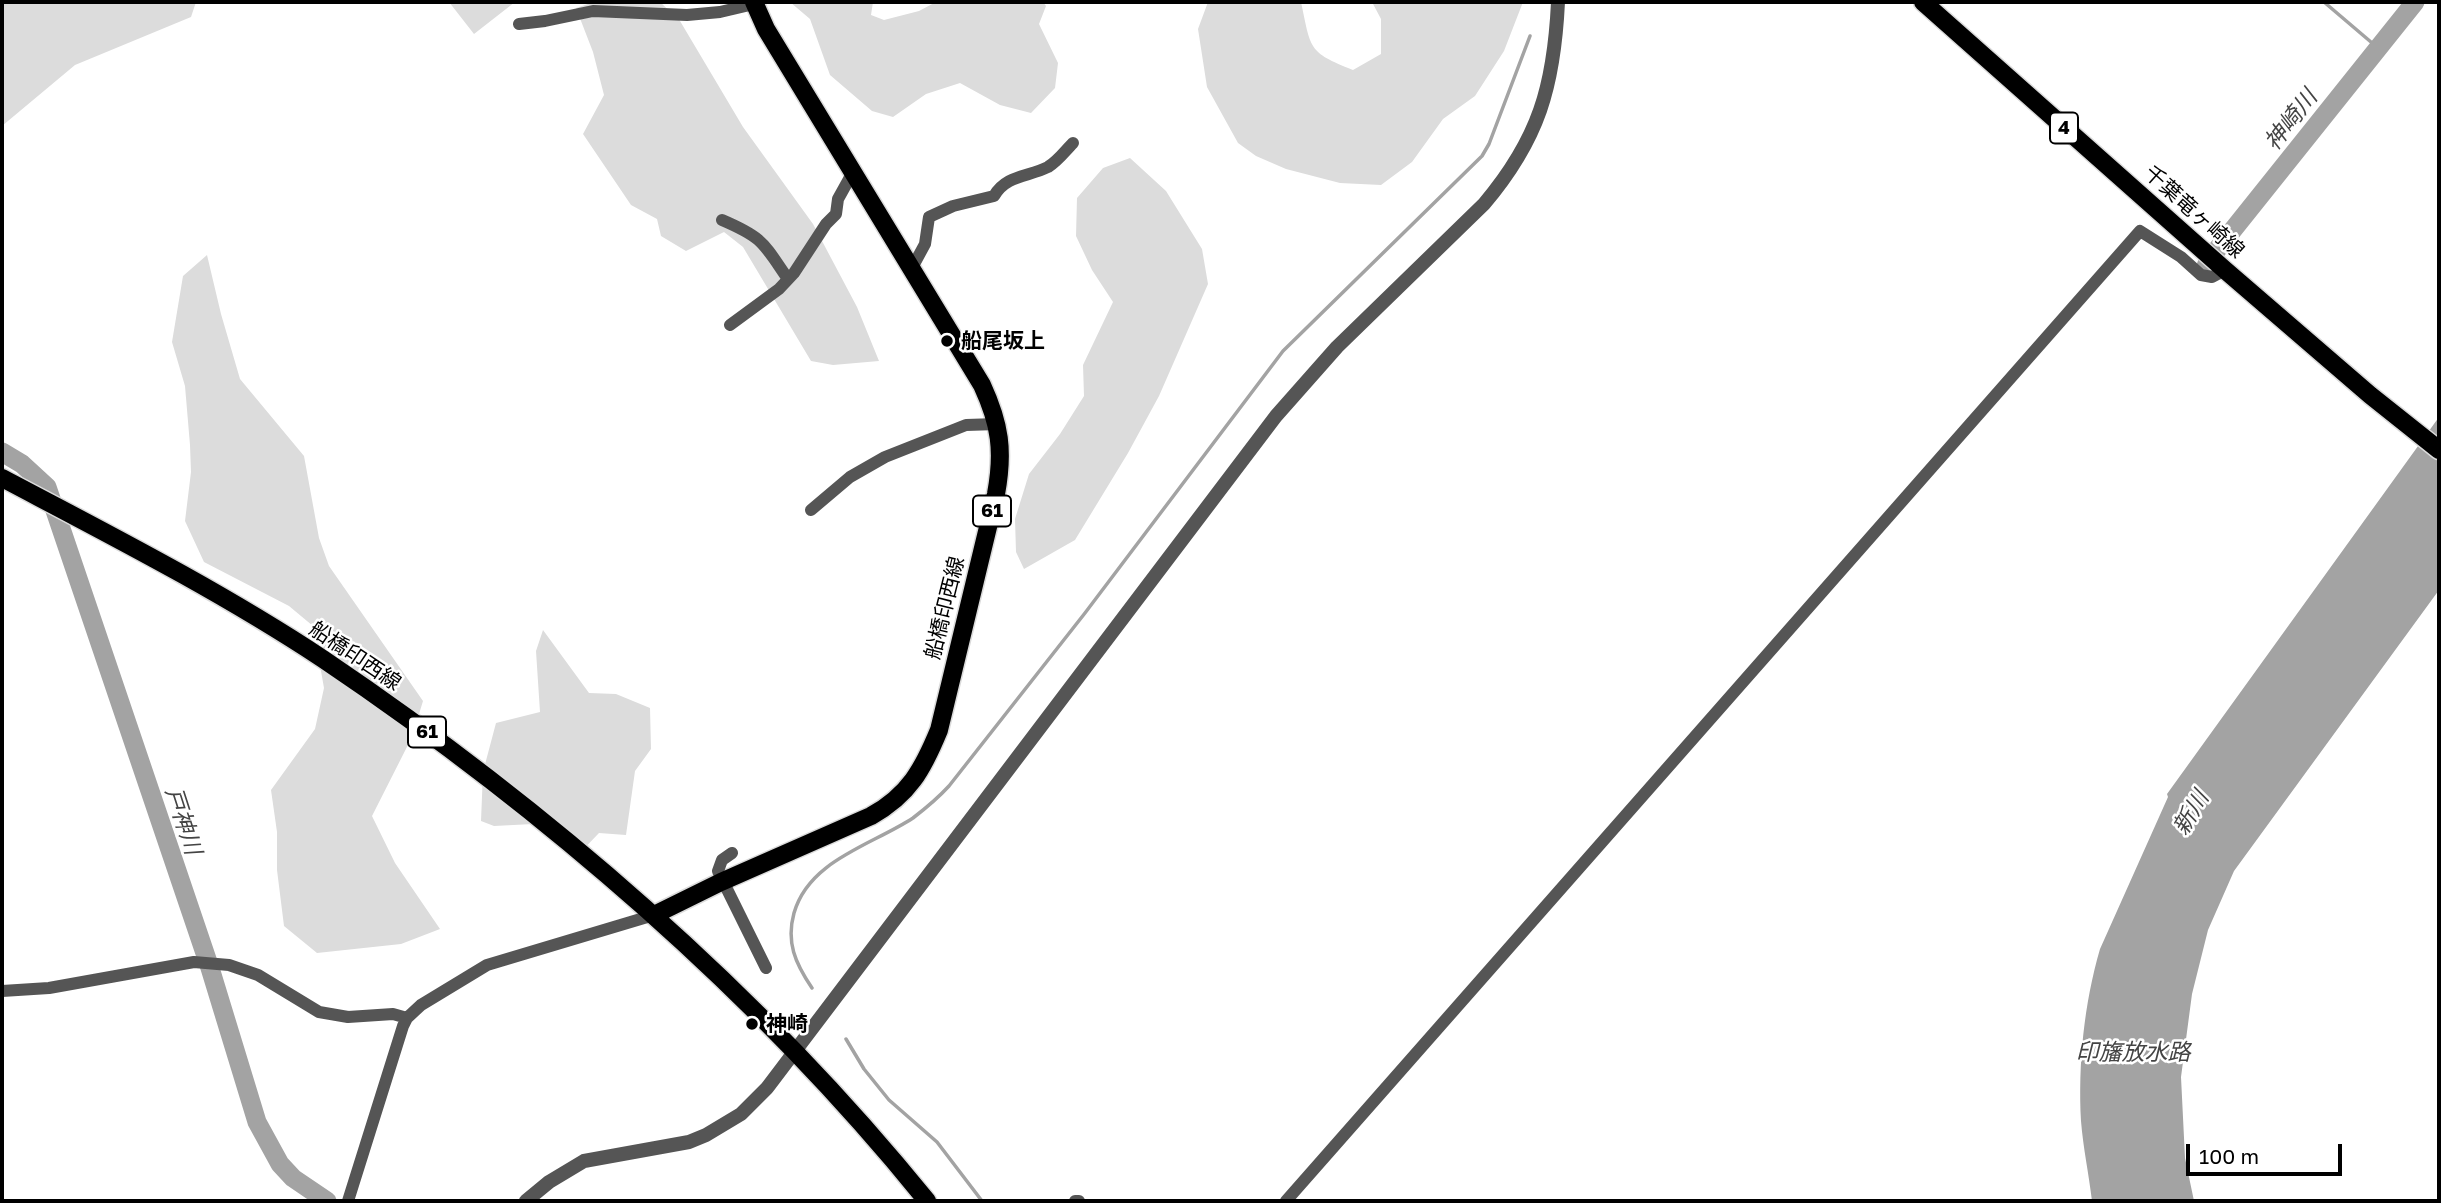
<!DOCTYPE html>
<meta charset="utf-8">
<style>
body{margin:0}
#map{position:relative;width:2441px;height:1203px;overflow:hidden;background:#fff;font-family:"Golos Text",sans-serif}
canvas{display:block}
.frame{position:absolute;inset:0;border:4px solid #000;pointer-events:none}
.scale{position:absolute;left:2186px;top:1144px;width:156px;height:32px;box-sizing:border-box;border:4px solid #000;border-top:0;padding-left:9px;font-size:21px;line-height:24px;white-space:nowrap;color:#000;-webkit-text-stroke:5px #fff;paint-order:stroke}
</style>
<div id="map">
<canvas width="2441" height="1203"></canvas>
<div class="frame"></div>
<div class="scale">100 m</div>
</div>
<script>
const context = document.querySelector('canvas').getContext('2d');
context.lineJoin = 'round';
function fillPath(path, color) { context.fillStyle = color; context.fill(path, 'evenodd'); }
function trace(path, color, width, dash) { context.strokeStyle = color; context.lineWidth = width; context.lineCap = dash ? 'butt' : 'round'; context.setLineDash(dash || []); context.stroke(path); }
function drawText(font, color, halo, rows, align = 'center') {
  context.font = font + ' "Golos Text","Noto Sans JP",sans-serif'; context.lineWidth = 5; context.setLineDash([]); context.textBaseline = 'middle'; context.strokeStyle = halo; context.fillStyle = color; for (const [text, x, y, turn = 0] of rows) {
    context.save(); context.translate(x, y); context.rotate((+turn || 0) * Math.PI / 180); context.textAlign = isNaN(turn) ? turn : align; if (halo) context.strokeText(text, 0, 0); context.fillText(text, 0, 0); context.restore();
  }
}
fillPath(new Path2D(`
 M2,2H196L191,17L75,65L2,126Z
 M449,2H515L474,34Z
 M594,2H660L680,21L743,127L813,224L857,307L879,361L833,365L811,361L743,247L724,232L686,251L661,236L657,219L631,205L583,134L604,95L593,52L576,8Z
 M790,2H873L871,15L884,20L919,11L936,2H1043L1046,6L1039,24L1058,63L1055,88L1031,113L1000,105L960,83L926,94L893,117L872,111L830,75L810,19Z
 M1208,2H1301C1311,48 1307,52 1353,70L1381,54V19L1372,2H1523L1504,51L1475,96L1443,119L1412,162L1381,185L1340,183L1286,169L1256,156L1238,143L1207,87L1198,29Z
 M1130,158L1166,191L1202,249L1208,284L1159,396L1128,453L1075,540L1024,569L1016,552L1015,519L1029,474L1060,434L1084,396L1083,365L1113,302L1092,270L1076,236L1077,198L1103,168Z
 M207,255L221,314L240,379L304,456L319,538L329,566L423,701L412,737L372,816L395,863L440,929L401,944L317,953L284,926L277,870V832L271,790L315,729L324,688L313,626L289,606L204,562L185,521L191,472L190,445L185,386L172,342L183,276Z
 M543,630L589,693L616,694L650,708L651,749L635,771L626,835L599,833L575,858L533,824L494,826L481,821L483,772L496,723L540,712L536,651Z`), '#dcdcdc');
fillPath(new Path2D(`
 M2439,417V590L2234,871L2208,930L2192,994L2181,1077L2185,1158L2194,1201H2092C2089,1175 2083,1147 2081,1121C2078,1064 2084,1004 2100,949L2168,797L2167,794Z`), '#a3a3a3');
trace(new Path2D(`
 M2324,2L2378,48
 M812,988C795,963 786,942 794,913C809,860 872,845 913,818C926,808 938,798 949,786L1085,613L1283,351L1482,156L1489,144L1530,36
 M846,1039L864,1069L889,1100L937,1142L982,1201`), '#a3a3a3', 3.5);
trace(new Path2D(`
 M2205,269L2208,261L2415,2
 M2,452L22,464L47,487L210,968L257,1122L280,1164L293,1178L327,1201`), '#a3a3a3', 19);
const primary = new Path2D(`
 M1923,2L2225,270L2370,395L2439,450
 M2,478C110,535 220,591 323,659C544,808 759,993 927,1201
 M654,915L721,882L871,816C909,795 923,769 939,730L996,494C1004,451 1000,424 982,385L766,29L754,2`);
trace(primary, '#dbdbdb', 21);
trace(new Path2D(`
 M519,24L545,21L593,11L687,15L720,12L754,4
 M722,220C764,238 763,243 788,279
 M912,268L925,244L929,217L953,206L994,196C1006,175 1028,177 1048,167C1058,161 1065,151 1073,143
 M730,325L779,289L794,273L826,224L836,214L838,199L853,172
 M811,510L850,477L885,457L966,425L997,424
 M732,853L722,860L718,871L766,968
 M2,991L49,988L194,962L229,965L258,975L319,1012L348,1017L393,1014L407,1018
 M348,1201L403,1026L407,1018L421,1005L487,965L654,915
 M1075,1201H1079
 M1286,1201L2140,231L2181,257L2201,275L2212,277L2225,270`), '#555', 12);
trace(new Path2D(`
 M526,1201L549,1182L584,1161L689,1142L706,1135L741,1114L767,1088L1276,416L1337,347L1484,204C1539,139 1554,86 1558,2`), '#555', 14);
trace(primary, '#000', 18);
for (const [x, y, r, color] of [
 [947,341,7,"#000"],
 [752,1024,7,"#000"]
]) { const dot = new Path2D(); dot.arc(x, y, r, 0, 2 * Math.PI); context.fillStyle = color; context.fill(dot); trace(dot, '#fff', 2.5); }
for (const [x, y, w] of [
 [2064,128,28],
 [992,511,38],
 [427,732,38]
]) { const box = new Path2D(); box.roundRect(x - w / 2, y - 15.5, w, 31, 5); context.fillStyle = '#fff'; context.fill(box); trace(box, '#000', 2); }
drawText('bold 19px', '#000', null, [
 ["4",2064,128],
 ["61",992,511],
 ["61",427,732]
]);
drawText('21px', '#000', '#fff', [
 ["千葉竜ヶ崎線",2194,212,42],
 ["船橋印西線",945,608,-76],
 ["船橋印西線",355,656,34]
]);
drawText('bold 21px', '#000', '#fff', [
 ["船尾坂上",961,341],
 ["神崎",766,1024]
], 'left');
drawText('italic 23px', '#444', '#fff', [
 ["神崎川",2291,120,-52],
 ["新川",2191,813,-59],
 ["戸神川",183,821,72],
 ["印旛放水路",2133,1053]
]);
</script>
